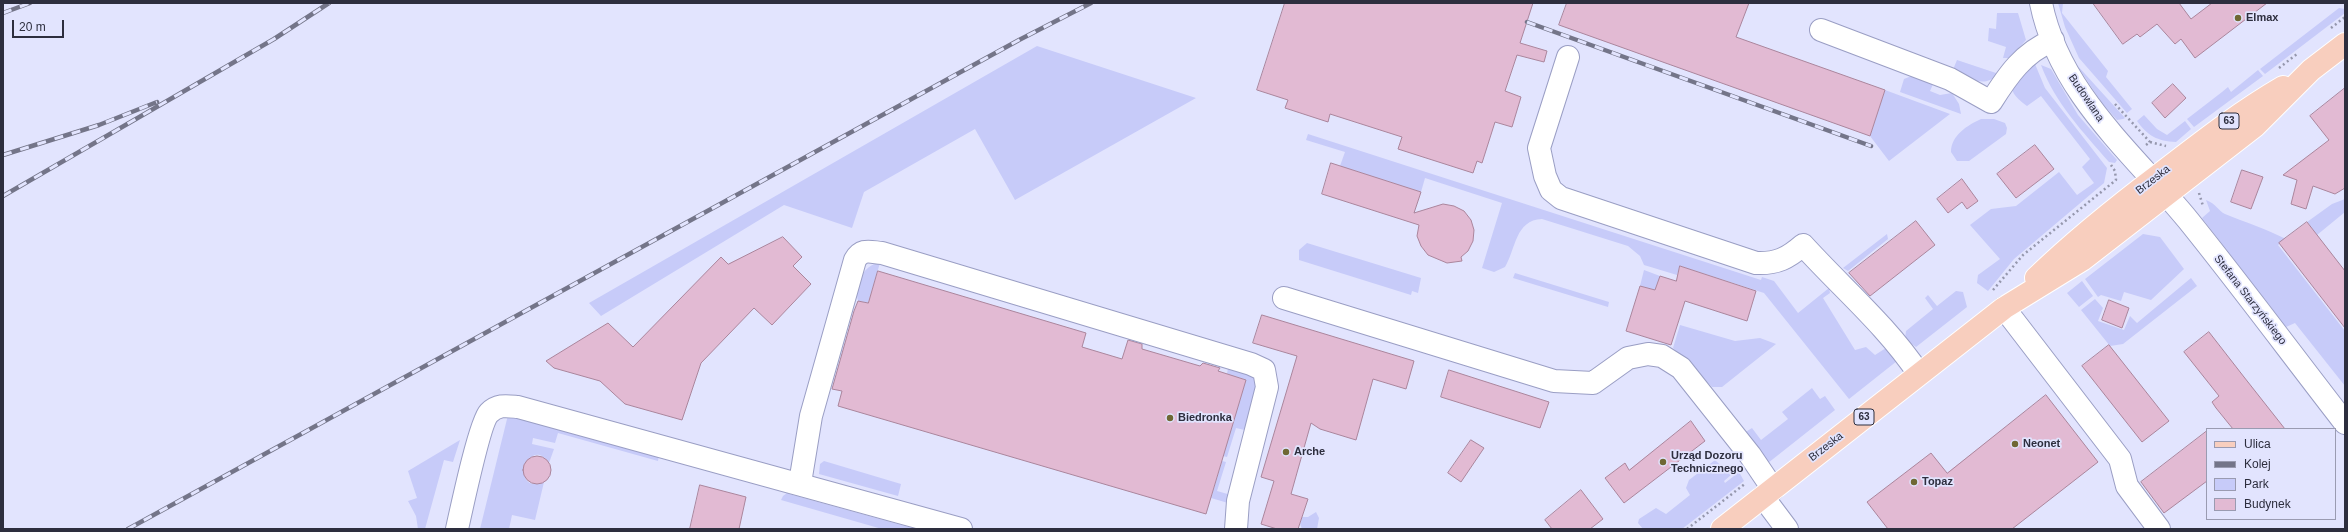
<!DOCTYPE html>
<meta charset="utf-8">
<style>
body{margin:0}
#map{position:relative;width:2348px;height:532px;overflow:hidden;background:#e2e4fe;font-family:Arial,sans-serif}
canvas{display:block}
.frame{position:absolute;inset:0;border:4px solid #2d2e3e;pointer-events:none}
.legend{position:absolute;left:2206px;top:428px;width:130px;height:92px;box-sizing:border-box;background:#e2e4fe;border:1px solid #9a9bb1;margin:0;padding:5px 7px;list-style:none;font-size:12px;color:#2d2e3e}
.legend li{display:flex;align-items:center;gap:8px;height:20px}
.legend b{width:20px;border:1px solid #9a9bb1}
.scale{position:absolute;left:12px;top:20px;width:52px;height:18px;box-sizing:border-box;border:2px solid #2d2e3e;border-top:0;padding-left:5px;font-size:12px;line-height:14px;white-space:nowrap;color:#2d2e3e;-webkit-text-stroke:3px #e2e4fe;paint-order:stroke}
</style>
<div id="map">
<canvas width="2348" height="532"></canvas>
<div class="frame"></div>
<ul class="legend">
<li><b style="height:5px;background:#f8cebe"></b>Ulica</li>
<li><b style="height:5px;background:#747589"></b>Kolej</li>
<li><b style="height:11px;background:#c7cbf9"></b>Park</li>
<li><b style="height:11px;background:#e2bad3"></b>Budynek</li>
</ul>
<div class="scale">20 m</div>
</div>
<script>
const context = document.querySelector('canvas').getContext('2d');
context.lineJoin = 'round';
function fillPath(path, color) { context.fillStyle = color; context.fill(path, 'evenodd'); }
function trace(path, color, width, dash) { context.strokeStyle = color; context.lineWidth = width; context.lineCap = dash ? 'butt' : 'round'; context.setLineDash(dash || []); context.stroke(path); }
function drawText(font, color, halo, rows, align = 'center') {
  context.font = font + ' Arial,sans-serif'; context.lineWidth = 3.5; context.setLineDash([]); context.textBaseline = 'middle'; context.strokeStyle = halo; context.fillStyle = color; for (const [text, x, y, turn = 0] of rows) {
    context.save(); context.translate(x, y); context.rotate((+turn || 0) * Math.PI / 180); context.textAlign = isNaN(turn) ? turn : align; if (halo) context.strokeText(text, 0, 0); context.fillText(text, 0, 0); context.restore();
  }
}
fillPath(new Path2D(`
 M2058,3H2063L2062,13L2108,71L2106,77L2132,109L2127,113L2079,58L2065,27Z
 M2339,8L2345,9V13L2265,74L2260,69Z
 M1997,13H2018L2026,40L2010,58H2003L2006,47L1988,41L1989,28L1996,29Z
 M1037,46L1196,98L1015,200L975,129L864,192L852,228L784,205L601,316L589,303Z
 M1957,60L1999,74C1983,89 1971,78 1952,72Z
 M2035,64L2045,88L2107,168L2104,183L2014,259L1988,291L1977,283L1978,275L2000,259L1970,225L1991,209L2016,206L2059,172L2077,195L2094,183L2082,167L2090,159L2041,96L2027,106C2000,87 2014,79 2035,64Z
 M2076,64L2125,118L2123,119L2117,120L2102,103Z
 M2041,65L2051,69L2078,115L2117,160L2115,163L2109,162C2083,132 2055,103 2041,65Z
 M2258,70L2263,76L2194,127L2187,119L2222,92L2228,87L2231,92Z
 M1914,75L1934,82L1930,91L1940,95L1952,93L1959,104L1961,114L1900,92L1904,79Z
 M1885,90L1950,114L1889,161L1870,136Z
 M2144,115L2157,129L2167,135L2185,121L2191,129L2176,142C2157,141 2148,136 2137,121Z
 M1981,119H1994L2005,123L2007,128L2006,134L1969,161H1957L1951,152C1951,135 1968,125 1981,119Z
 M1308,134L1761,280L1762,277L1774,281L1798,313L1829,288L1830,293L1823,298L1855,350L1866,347L1875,355L1886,348L1897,361L1849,399L1764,293L1680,266L1677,275L1644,265L1640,256L1628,246L1542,219C1515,220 1516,249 1505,267L1494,272L1482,268L1502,203L1425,178L1421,192L1340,166L1345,152L1306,140Z
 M2345,199V212L2317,235L2307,222L2332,204Z
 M2206,200C2217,204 2218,211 2225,214C2245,222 2266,229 2286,239L2278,245L2345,331V386L2295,323L2286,327L2202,218L2210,211Z
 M1887,234L1888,239L1848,271L1843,268Z
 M2143,234L2160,237L2184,269L2151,300L2124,292L2121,301L2101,295L2098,297L2085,279Z
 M1307,243L1421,278L1418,293L1412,291L1411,295L1299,260V250Z
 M880,263L868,303L858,301C854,286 863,264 880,263Z
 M1644,270L1660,276L1655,290L1640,286Z
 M1515,273L1609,302L1608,307L1513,278Z
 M2191,278L2197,286L2123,344L2110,346L2081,310L2095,299L2103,308L2098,321L2124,330L2130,316L2137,323Z
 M2082,281L2093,296L2079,307L2067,293Z
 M1956,291L1963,292L1967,307L1916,347L1905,339L1906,331L1933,309L1925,298L1928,295L1937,306Z
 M1680,325L1735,341L1760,338L1776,344L1722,387H1712L1673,348Z
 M1228,368L1253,376L1259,388L1249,431L1236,428L1227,457L1223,456L1246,380L1227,374Z
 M1812,388L1820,399L1825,396L1835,410L1768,463L1744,433L1752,428L1761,440L1788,419L1782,412Z
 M508,415L659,455L658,461L558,433L555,443L533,438L532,444L554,449L549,463C528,433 509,496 544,482L535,520L512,515L509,529H480Z
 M460,440L453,462L444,460L425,529H418L416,516L408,501L417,498L408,471Z
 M1715,460L1731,475L1724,481L1725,483L1739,472L1744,481L1682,529H1643L1638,523L1639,519L1656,508L1666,514L1690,495L1686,488L1689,480Z
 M824,461L901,484L898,496L819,474L820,464Z
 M1222,461L1226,462L1217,491L1231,495L1228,503L1211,498Z
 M787,493L789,494L916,529H882L781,500L783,496Z
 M1316,512L1319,518L1317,529H1302L1300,524L1302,517H1308Z`), '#c7cbf9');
const building = new Path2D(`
 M1285,3H1533L1520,43L1547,51L1544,62L1517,55L1505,91L1521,97L1512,127L1495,122L1482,163L1477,161L1473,173L1398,149L1402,137L1330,114L1328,122L1285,108L1288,100L1257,90Z
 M1567,3H1749L1736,37L1885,90L1870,136L1559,25Z
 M2093,3H2179L2191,19L2212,3H2267L2195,58L2181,39L2175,44L2157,24L2140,37L2137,34L2123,44Z
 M2173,84L2186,98L2165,118L2152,103Z
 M2345,88V188L2335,194L2313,186L2306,209L2291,204L2297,180L2283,175L2329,140L2310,116Z
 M2035,145L2054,169L2016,198L1997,174Z
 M1331,163L1421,192L1414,213L1443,204L1454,206L1464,211L1471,220L1474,230L1473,241L1468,251L1461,257L1462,261L1447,263L1428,255L1421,246L1417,236L1419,225L1322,194Z
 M2242,170L2263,177L2251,209L2231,202Z
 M1962,179L1978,201L1967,209L1962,202L1948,213L1937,199Z
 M1916,221L1935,245L1870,296L1849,273Z
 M2307,222L2345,271V328L2279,243Z
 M783,237L802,257L793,266L811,284L772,325L754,308L701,363L682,420L625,404L600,381L554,368L546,361L608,323L633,347L721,257L728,264Z
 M1680,266L1756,291L1747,321L1685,301L1671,345L1626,331L1640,286L1655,290L1660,276L1676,281Z
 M878,271L1086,333L1082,347L1122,359L1128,340L1142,344V349L1200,366L1203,363L1220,368L1218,371L1246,380L1206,514L838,406L842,391L832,389L854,311L858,301L868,303Z
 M2109,300L2129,308L2122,328L2102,320Z
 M1262,315L1414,361L1406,389L1373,379L1356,440L1320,429L1311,423L1291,494L1308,499L1298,529H1277L1261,524L1274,481L1261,477L1297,356L1253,343Z
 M2209,332L2244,377L2285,429H2233L2216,408L2212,402L2219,396L2184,352Z
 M2109,345L2169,421L2142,442L2082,366Z
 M1449,370L1549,402L1540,428L1441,397Z
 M2046,395L2098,462L2012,529H1888L1867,502L1931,453L1947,473Z
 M1691,421L1705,441L1624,503L1605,478L1625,463L1629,470Z
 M2207,431V481L2164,513L2141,482Z
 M1471,440L1484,448L1461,482L1448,473Z
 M523 470a14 14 0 1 1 28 0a14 14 0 1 1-28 0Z
 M700,485L746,497L739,529H690Z
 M1581,490L1603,519L1590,529H1552L1545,520Z`);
fillPath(building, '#e2bad3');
trace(building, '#aa859c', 1);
const minor = new Path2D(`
 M2041,3C2059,93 2133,153 2188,220C2242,287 2293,356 2345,423
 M1821,30L1950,79L1991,102C2008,75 2023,53 2053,40
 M1568,57L1539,148L1545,176L1551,190L1561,198L1756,263C1777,264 1788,258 1803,245C1842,288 1887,326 1919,374
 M1284,298L1554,381L1593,383L1628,358L1648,354L1662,356L1681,368L1750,455L1773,489
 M2004,308L2120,459L2127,486L2159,529
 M800,483L811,416L855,260C862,248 870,252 882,253L1251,364L1264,370L1267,387L1238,501L1236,529
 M1763,497L1787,529
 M457,529C461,511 480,422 489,413C498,404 507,406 518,407L961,529`);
const major = new Path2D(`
 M2036,278C2076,239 2119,205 2164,171C2203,141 2240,112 2283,87
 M1722,529L2004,308L2082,260L2255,126L2311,70L2345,44`);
trace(minor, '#9a9ec4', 24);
trace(major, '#fff', 24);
trace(new Path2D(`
 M2331,28L2345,17
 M2279,68L2297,54
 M2115,104L2150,142
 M2146,145L2150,142L2166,146
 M2199,193L2203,206
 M1993,290L2023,255L2116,180L2115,171L2111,165
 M1687,529L1746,483`), '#9597ad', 2.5, [2, 3]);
trace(minor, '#fff', 22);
trace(major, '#f8cebe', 22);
const rail = new Path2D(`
 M3,13L30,3
 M1527,22L1871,146
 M3,155L99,125L157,102
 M3,196L274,39L329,3
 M128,529L1019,40L1091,3`);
trace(rail, '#747589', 4.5);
trace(rail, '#e2e4fe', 3, [9]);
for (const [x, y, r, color] of [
 [2238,18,4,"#6f6834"],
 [1170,418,4,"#6f6834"],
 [2015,444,4,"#6f6834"],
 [1286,452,4,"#6f6834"],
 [1663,462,4,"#6f6834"],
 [1914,482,4,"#6f6834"]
]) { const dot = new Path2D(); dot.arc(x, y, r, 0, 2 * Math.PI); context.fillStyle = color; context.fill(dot); trace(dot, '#e2e4fe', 1.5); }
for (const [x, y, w] of [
 [2229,121,20],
 [1864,417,20]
]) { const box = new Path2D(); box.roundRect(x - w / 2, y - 8, w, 16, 3); context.fillStyle = '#e2e4fe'; context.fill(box); trace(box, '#2d2e3e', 1); }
drawText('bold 10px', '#2d2e3e', null, [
 ["63",2229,121],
 ["63",1864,417]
]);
drawText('bold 11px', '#2d2e3e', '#e2e4fe', [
 ["Elmax",2246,18],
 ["Biedronka",1178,418],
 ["Neonet",2023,444],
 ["Arche",1294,452],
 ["Urząd Dozoru",1671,456],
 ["Technicznego",1671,469],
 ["Topaz",1922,482]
], 'left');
drawText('11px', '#2d2e3e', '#e2e4fe', [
 ["Budowlana",2086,98,56],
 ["Brzeska",2153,180,-38],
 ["Stefana Starzyńskiego",2250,300,52],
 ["Brzeska",1826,447,-38]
]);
</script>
